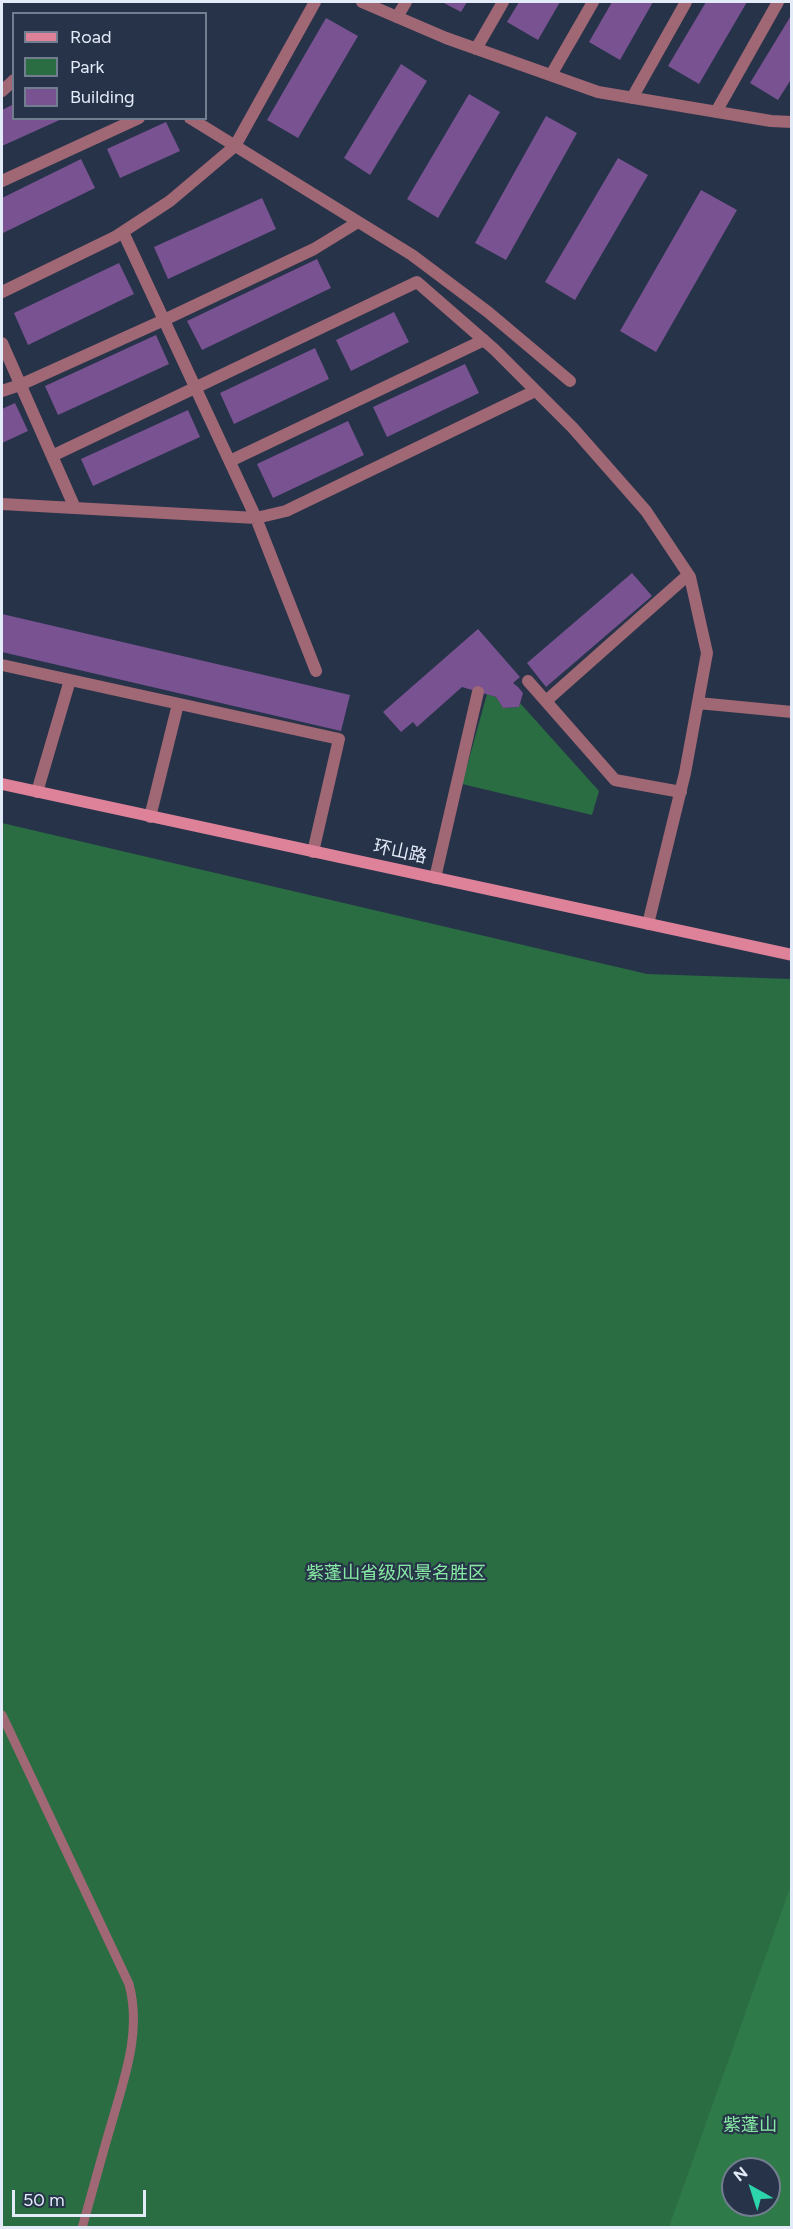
<!DOCTYPE html>
<meta charset="utf-8">
<style>
body{margin:0}
#map{position:relative;width:793px;height:2229px;overflow:hidden;background:#273349;font-family:Figtree,sans-serif}
canvas{display:block}
.frame{position:absolute;inset:0;border:3px solid #e3ebf9;pointer-events:none}
.legend{position:absolute;left:12px;top:12px;width:195px;height:108px;box-sizing:border-box;background:#273349;border:2px solid #727d8f;margin:0;padding:8px 10px;list-style:none;font-size:18px;color:#e3ebf9}
.legend li{display:flex;align-items:center;gap:12px;height:30px}
.legend b{width:30px;border:2px solid #727d8f}
.north{position:absolute;left:721px;top:2157px;width:60px;height:60px;box-sizing:border-box;background:#273349;border:2px solid #727d8f;border-radius:50%;rotate:321deg;font-size:16px;font-weight:700;line-height:24px;text-align:center;color:#e3ebf9}
.north::after{content:'';display:block;margin:auto;width:21px;height:27px;background:#2cd5ab;clip-path:polygon(50% 0,100% 100%,50% 72%,0 100%)}
.scale{position:absolute;left:12px;top:2190px;width:134px;height:27px;box-sizing:border-box;border:3px solid #e3ebf9;border-top:0;padding-left:8px;font-size:18px;line-height:21px;white-space:nowrap;color:#e3ebf9;-webkit-text-stroke:4px #273349;paint-order:stroke}
</style>
<div id="map">
<canvas width="793" height="2229"></canvas>
<div class="frame"></div>
<ul class="legend">
<li><b style="height:8px;background:#dd8299"></b>Road</li>
<li><b style="height:16px;background:#2b6d42"></b>Park</li>
<li><b style="height:16px;background:#795292"></b>Building</li>
</ul>
<div class="north">N</div>
<div class="scale">50 m</div>
</div>
<script>
const context = document.querySelector('canvas').getContext('2d');
context.lineJoin = 'round';
function fillPath(path, color) { context.fillStyle = color; context.fill(path, 'evenodd'); }
function trace(path, color, width, dash) { context.strokeStyle = color; context.lineWidth = width; context.lineCap = dash ? 'butt' : 'round'; context.setLineDash(dash || []); context.stroke(path); }
function drawText(font, color, halo, rows, align = 'center') {
  context.font = font + ' Figtree,"Noto Sans SC",sans-serif'; context.lineWidth = 4.5; context.setLineDash([]); context.textBaseline = 'middle'; context.strokeStyle = halo; context.fillStyle = color; for (const [text, x, y, turn = 0] of rows) {
    context.save(); context.translate(x, y); context.rotate((+turn || 0) * Math.PI / 180); context.textAlign = isNaN(turn) ? turn : align; if (halo) context.strokeText(text, 0, 0); context.fillText(text, 0, 0); context.restore();
  }
}
fillPath(new Path2D(`
 M487,694L496,697L503,708L519,707L520,703L599,791L592,815L462,784Z
 M2,823L647,974L791,979V2227L2,2228ZM733,2169H769V2205H733Z`), '#2b6d42');
fillPath(new Path2D(`
 M791,1885V2227H669ZM733,2169H769V2205H733Z`), '#2f7a49');
fillPath(new Path2D(`
 M442,2H467L461,12Z
 M519,2H560L538,40L507,22Z
 M612,2H653L620,60L589,42Z
 M706,2H747L699,84L668,66Z
 M792,14V78L778,100L750,83Z
 M326,18L358,36L298,138L267,120Z
 M401,64L427,81L370,175L344,158Z
 M469,94L500,112L438,218L407,199Z
 M14,104V118H64L2,146V110Z
 M546,116L577,133L506,260L475,243Z
 M166,122L180,151L120,178L107,149Z
 M618,158L648,175L575,300L545,282Z
 M81,159L95,188L3,233L2,198Z
 M701,190L737,210L656,352L620,331Z
 M262,198L276,229L168,279L154,247Z
 M317,259L331,288L202,350L187,321Z
 M119,263L134,294L28,345L14,313Z
 M394,312L409,342L351,371L336,340Z
 M156,335L169,364L58,415L45,386Z
 M315,348L329,379L234,424L220,393Z
 M465,364L479,393L387,437L373,407Z
 M15,403L28,431L2,443V409Z
 M188,410L200,437L93,486L81,459Z
 M348,421L364,455L273,498L257,464Z
 M632,573L652,596L546,687L527,663Z
 M2,614L350,695L341,731L2,652Z
 M478,629L520,677L513,683L518,687L523,693L519,707L503,708L496,697L462,687L417,727L413,722L401,732L383,712Z`), '#795292');
trace(new Path2D(`
 M2,1715L129,1984C142,2032 124,2079 111,2125C101,2159 92,2193 82,2228`), '#a06774', 9);
trace(new Path2D(`
 M362,2L446,38L598,92L771,121L792,122
 M397,17L406,2
 M476,49L503,2
 M551,75L593,2
 M2,91L14,80
 M632,98L686,2
 M716,112L778,2
 M190,118L412,255L488,312L570,381
 M2,181L139,118
 M123,232L256,518L316,671
 M2,292L115,237L170,201L235,146L315,2
 M2,343L75,508
 M2,391L20,385L164,320L314,249L358,222
 M52,456L417,282L495,350L573,428L646,511L690,577L707,653L685,773L648,924
 M230,461L484,340
 M2,504L256,518L286,511L535,391
 M2,665L339,739L313,852
 M528,681L615,780L681,792
 M546,701L688,575
 M698,703L792,712
 M37,792L70,680
 M150,817L178,704
 M435,878L478,692`), '#a06774', 12);
trace(new Path2D(`
 M2,784L792,955`), '#dd8299', 12);
drawText('18px', '#e3ebf9', '#273349', [
 ["环山路",400,852,12]
]);
drawText('18px', '#86eaa3', '#273349', [
 ["紫蓬山省级风景名胜区",396,1574],
 ["紫蓬山",750,2126]
]);
</script>
